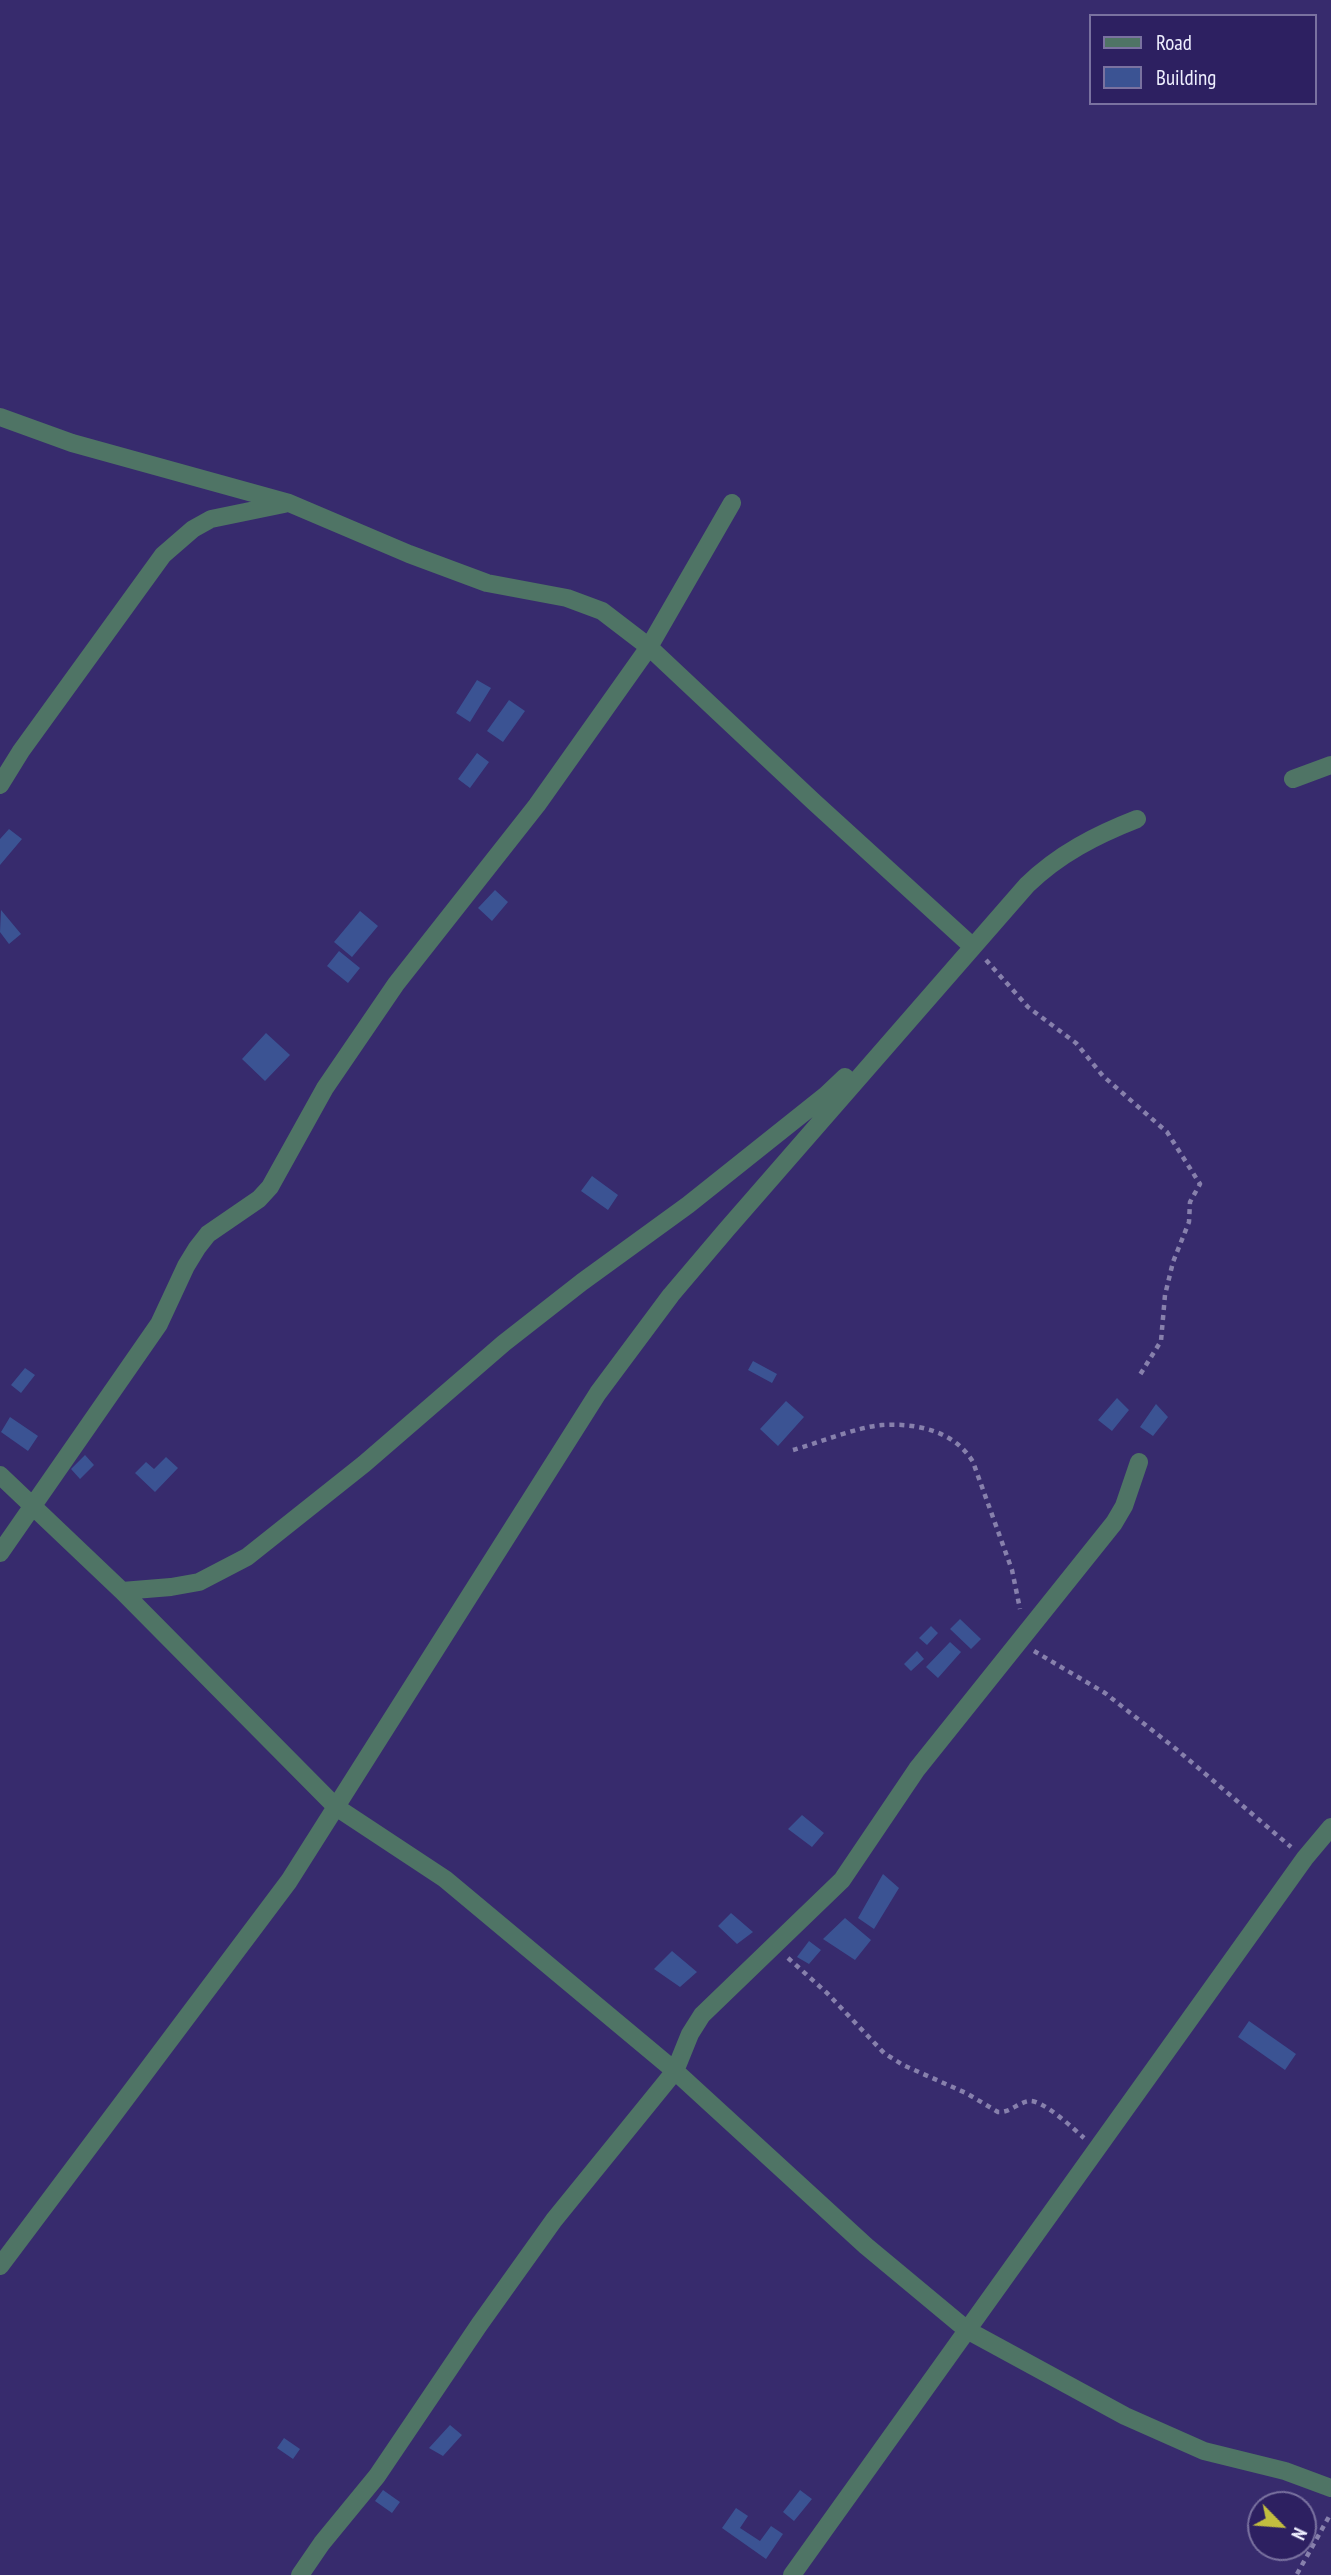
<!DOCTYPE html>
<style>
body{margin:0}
#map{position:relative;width:1331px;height:2575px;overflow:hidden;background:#372b6d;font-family:"PT Sans Narrow",sans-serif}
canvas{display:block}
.legend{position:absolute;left:1089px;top:14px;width:228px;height:91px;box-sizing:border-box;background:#2d2061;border:2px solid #7a72a0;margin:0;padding:9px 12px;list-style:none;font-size:21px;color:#eeeefe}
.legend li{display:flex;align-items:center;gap:14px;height:35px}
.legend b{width:35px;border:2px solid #7a72a0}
.north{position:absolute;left:1247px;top:2491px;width:70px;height:70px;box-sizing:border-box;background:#2d2061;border:2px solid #7a72a0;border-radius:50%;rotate:115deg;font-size:19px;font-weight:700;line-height:28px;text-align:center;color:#eeeefe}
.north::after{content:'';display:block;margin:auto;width:24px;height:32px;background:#c2bd3f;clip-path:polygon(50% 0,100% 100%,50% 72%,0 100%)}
</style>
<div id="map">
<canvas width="1331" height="2575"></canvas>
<ul class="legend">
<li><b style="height:9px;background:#4f7465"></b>Road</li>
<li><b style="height:19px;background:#3b5393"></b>Building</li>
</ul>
<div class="north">N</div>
</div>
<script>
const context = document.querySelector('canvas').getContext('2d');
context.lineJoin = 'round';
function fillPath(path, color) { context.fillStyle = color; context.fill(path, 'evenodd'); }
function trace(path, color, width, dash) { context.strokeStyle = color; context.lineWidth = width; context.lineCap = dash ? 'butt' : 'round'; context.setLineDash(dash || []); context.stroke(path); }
fillPath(new Path2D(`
 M477,680L491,688L470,722L456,713Z
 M509,700L525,711L503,742L487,731Z
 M477,753L489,762L470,788L458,779Z
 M9,829L22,839L0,865V839Z
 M495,890L508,902L492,921L478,908Z
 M1,910L21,934L9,944L0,932Z
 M360,911L378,926L352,957L334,942Z
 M339,951L360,968L348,983L327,966Z
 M266,1033L290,1055L265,1081L242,1059Z
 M592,1176L618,1195L608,1210L581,1191Z
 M753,1361L777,1374L772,1383L748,1370Z
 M25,1368L35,1375L21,1393L11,1385Z
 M1117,1398L1129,1410L1112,1431L1098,1420Z
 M786,1401L804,1417L778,1446L760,1429Z
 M1156,1404L1168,1417L1153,1436L1140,1427Z
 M10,1417L38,1436L28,1451L1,1432Z
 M85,1455L94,1465L80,1479L71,1469Z
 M166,1457L178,1468L155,1492L135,1473L146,1462L154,1469Z
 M960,1619L981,1639L971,1649L950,1629Z
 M931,1626L938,1633L927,1645L919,1638Z
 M950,1642L961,1652L938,1678L926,1667Z
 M917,1651L924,1659L911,1671L904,1664Z
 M802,1815L824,1833L812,1847L788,1829Z
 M883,1874L899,1888L874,1929L858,1918Z
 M731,1913L753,1932L737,1944L718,1926Z
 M845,1918L871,1940L855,1960L823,1939Z
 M809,1941L821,1950L809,1964L797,1957Z
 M672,1951L697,1972L680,1987L654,1969Z
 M1249,2021L1296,2054L1285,2070L1238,2037Z
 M450,2425L462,2435L443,2456L429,2448Z
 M284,2438L300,2449L293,2459L277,2448Z
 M383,2490L400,2502L392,2513L375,2501Z
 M800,2490L812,2499L794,2521L783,2512Z
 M736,2508L748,2516L740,2528L760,2541L771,2526L783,2534L766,2559L722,2528Z`), '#3b5393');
trace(new Path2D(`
 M986,960L1028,1007L1076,1043L1103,1076L1167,1132L1200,1184L1190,1202L1189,1222L1173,1262L1165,1295L1161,1341L1138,1378
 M793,1450C818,1443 857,1427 882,1425C915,1423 954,1430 973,1462L1012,1570L1020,1609
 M1034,1651L1105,1693L1176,1749L1291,1847
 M788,1958L827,1993L884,2053L903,2065L966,2093L998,2112C1010,2113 1017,2103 1029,2101C1042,2099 1074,2129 1084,2138
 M1297,2574L1331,2513`), '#8780ac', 4.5, [5, 5]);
trace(new Path2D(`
 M0,417L72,443L289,503L409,554L487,583L567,598L602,611L649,647L814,802L973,947
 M1293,779L1331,765
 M0,785L21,751L163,555L193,529L211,519L284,504
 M0,1475L122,1591L336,1807L445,1879L675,2071L866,2246L967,2330L1125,2416L1204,2451L1285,2471L1331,2488
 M0,1553L159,1324L186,1266L197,1248L208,1234L259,1199L270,1187L325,1088L396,984L537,805L649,647L732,503
 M122,1591L171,1587L199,1582L247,1557L364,1464L504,1343L582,1282L688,1205L826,1095L845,1077
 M0,2266L289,1881L598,1393L671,1295L727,1229L1027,885C1059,854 1096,835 1137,819
 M300,2575L322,2543L377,2476L479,2325L554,2220L675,2071L690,2034L702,2015L842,1880L917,1769L1114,1523L1124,1506L1139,1462
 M792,2575L1305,1858L1331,1827`), '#4f7465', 18);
</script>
